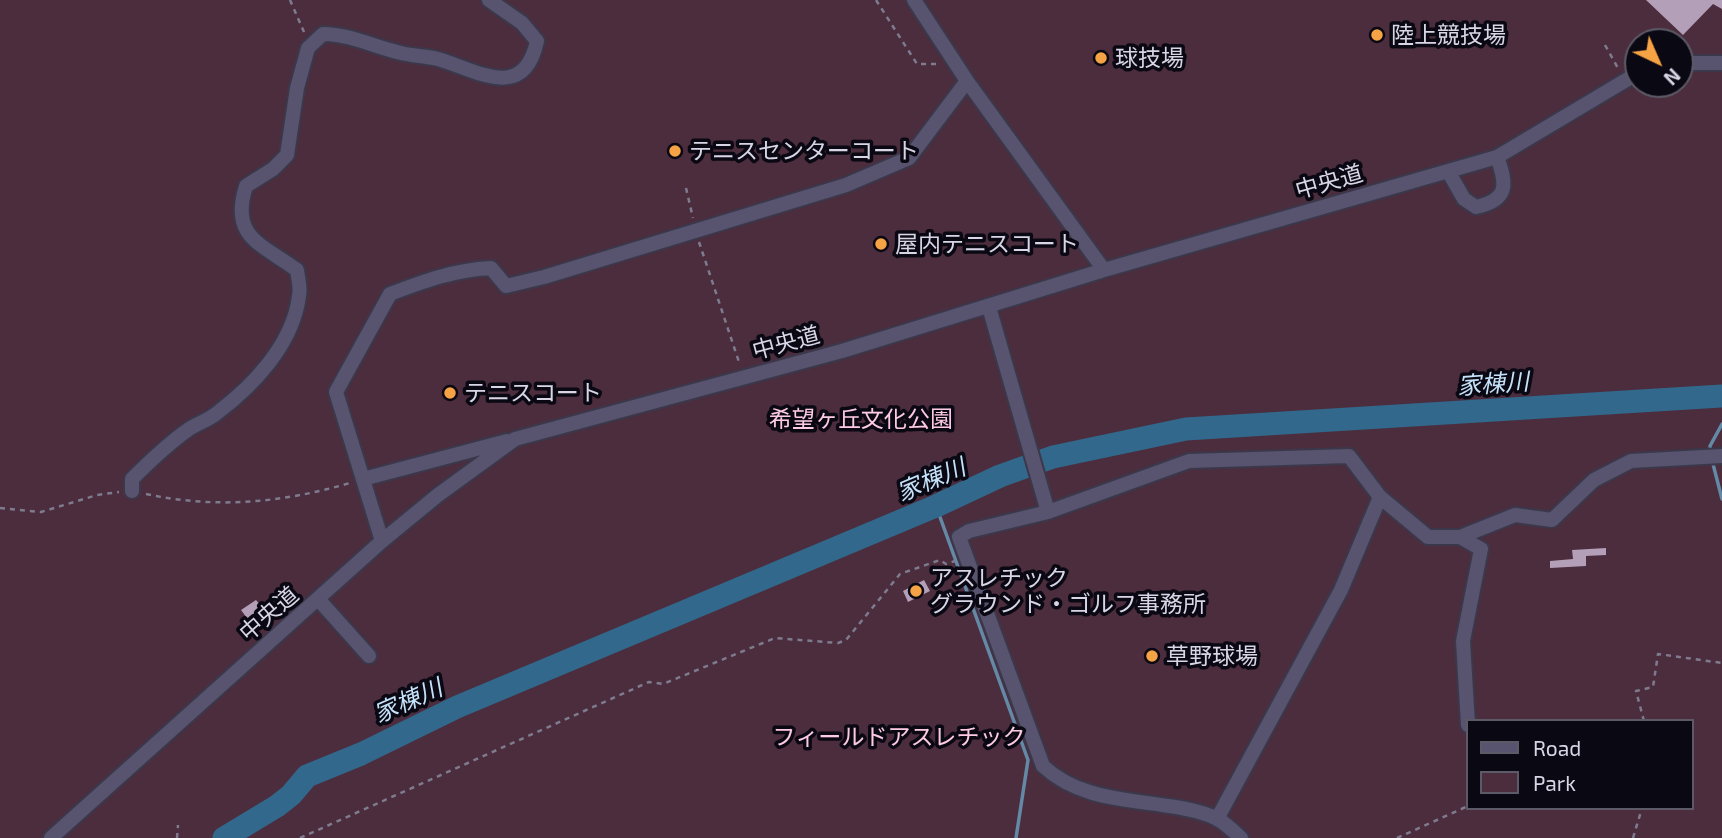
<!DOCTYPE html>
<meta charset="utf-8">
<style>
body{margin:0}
#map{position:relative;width:1722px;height:838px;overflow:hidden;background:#211c33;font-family:"Exo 2",sans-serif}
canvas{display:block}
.legend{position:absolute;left:1466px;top:719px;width:228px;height:91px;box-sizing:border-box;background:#0a0812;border:2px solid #5c5a67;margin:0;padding:9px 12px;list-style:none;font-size:21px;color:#d8d5e6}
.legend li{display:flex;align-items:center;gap:14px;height:35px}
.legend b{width:35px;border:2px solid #5c5a67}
.north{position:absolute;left:1624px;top:28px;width:70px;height:70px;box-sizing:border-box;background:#0a0812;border:2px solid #5c5a67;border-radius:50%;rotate:136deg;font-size:19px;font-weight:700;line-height:28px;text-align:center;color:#d8d5e6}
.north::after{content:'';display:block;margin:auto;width:24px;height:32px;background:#f5a345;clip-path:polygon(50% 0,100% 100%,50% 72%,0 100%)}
</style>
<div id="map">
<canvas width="1722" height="838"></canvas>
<ul class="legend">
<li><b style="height:9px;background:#58536e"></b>Road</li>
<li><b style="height:19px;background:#4b2d3d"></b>Park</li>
</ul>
<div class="north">N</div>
</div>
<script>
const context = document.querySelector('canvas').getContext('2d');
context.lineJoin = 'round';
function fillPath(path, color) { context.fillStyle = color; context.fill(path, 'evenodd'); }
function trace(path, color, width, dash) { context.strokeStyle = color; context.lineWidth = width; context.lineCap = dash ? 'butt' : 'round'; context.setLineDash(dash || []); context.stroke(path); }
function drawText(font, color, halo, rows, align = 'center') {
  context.font = font + ' "Exo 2","Noto Sans JP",sans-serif'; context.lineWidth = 7; context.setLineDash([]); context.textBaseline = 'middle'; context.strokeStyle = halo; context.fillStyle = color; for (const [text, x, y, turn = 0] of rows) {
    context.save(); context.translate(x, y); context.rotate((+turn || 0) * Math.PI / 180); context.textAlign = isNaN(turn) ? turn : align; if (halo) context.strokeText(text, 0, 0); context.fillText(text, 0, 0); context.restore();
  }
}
fillPath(new Path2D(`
 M0,0H1722V838H0ZM1638,42H1680V84H1638ZM1468,721H1692V808H1468Z`), '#4b2d3d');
trace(new Path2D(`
 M1711,453L1710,446L1722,424
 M1712,460L1722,499
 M936,506L1028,760L1016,838`), '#6389a7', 3.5);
trace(new Path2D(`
 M224,838L277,806L291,795L307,776L361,754L457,707L936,506L1000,476L1053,457L1186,429L1722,396`), '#31688c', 23);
fillPath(new Path2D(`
 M1646,0H1722V9L1713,4L1683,35Z
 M1606,548V555L1586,556V566L1550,568V561L1573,559L1572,550Z
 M924,580L930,591L908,602L903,591Z
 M256,600L265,611L250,622L241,610Z`), '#b49fb9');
const minor = new Path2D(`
 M1680,63H1722
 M967,81L1104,270
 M1448,171L1464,199L1476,207C1509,200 1507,184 1497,157
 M989,307L1048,512L969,531L959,537L1043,766C1089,809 1156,796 1211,816C1223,820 1232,830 1241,838
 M363,479L507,441
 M132,491V479C150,461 169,443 189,429C198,423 209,420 217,413C254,385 293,344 299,296C301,288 298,278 297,270C260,243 230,237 246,186L273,169L287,155L297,88L308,48L323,34C350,34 374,47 401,53C413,56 426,56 438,59C476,70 524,103 537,41L522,23L489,0
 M1048,512L1189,461L1349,456L1380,497L1428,537H1460L1515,515L1552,520L1594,480L1631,461L1722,456
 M1460,537L1481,549L1463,641L1468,725
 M382,541L336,392L390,294C424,281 454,270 491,268L506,286L544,277L846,185L909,158L967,81L914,0
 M319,600L369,656
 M1217,819L1341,590L1380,497
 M51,838L382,541L438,495L515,439L842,351L1104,270L1497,157L1638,73`);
trace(minor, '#3c384b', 18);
trace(new Path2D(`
 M290,0L304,32
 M876,0L917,64H939
 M1605,45L1619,70
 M686,188L693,218
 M699,242L740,365
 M146,494C216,509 281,503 350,483
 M0,508L41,512L97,495L119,492
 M1644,721L1636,691L1653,687L1658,654L1722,663
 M177,838L178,825
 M300,838L649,682L663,684L775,638L838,643L846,640L900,574L940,560L946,564L955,561
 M1397,838L1468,806
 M1633,838L1642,808`), '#7f7b8f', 2.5, [5, 5]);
trace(minor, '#58536e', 14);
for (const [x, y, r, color] of [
 [1377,35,7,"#f5a345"],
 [1101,58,7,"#f5a345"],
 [675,151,7,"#f5a345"],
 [881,244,7,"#f5a345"],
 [450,393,7,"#f5a345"],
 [916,591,7,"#f5a345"],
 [1152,656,7,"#f5a345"]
]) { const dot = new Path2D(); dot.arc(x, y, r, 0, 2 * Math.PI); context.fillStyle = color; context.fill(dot); trace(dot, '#0a0812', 2.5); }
drawText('23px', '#d8d5e6', '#0a0812', [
 ["陸上競技場",1391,35],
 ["球技場",1115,58],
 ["テニスセンターコート",689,151],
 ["屋内テニスコート",895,244],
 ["テニスコート",464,393],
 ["アスレチック",930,578],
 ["グラウンド・ゴルフ事務所",930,604],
 ["草野球場",1166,656]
], 'left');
drawText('23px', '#d8d5e6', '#0a0812', [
 ["中央道",1329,182,-16],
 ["中央道",786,343,-15],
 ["中央道",269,614,-41]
]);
drawText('23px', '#fdcae4', '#0a0812', [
 ["希望ヶ丘文化公園",861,419],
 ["フィールドアスレチック",899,737]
]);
drawText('italic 24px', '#c4e2f9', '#0a0812', [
 ["家棟川",1493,384,-4],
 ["家棟川",931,480,-23],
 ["家棟川",408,701,-24]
]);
</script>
